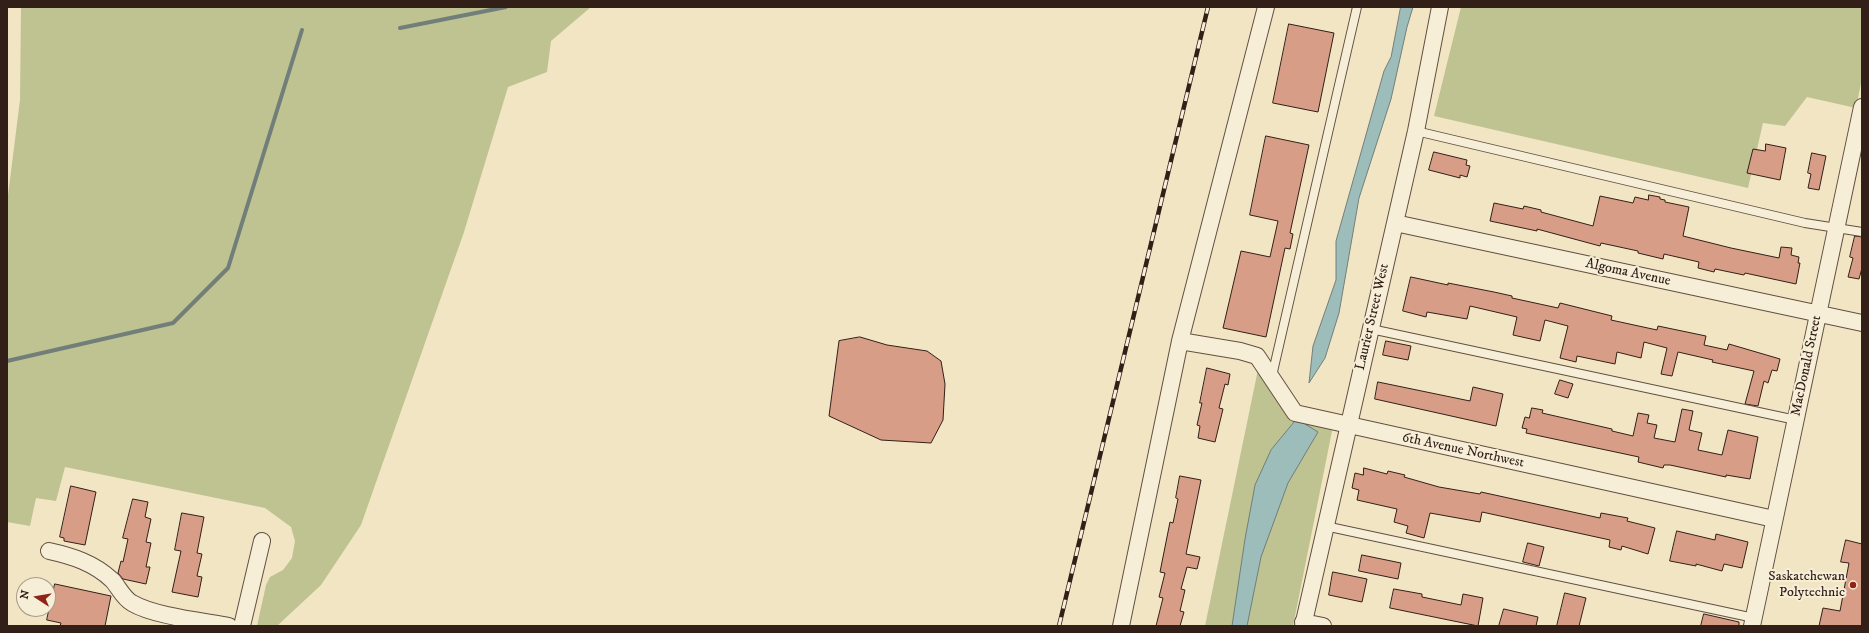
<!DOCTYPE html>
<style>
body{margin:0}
#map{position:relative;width:1869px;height:633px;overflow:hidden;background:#f2e5c3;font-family:"IM FELL DW Pica",serif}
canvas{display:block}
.frame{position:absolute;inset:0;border:8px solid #321f18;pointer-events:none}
.north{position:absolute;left:16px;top:577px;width:40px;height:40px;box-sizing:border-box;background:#f7eed8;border:1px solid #a89b8b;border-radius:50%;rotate:282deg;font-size:11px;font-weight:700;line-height:16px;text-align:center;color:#321f18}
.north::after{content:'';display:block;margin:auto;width:14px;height:18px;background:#8f2418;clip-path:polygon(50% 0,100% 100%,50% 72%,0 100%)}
</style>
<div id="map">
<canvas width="1869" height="633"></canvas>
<div class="frame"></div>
<div class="north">N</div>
</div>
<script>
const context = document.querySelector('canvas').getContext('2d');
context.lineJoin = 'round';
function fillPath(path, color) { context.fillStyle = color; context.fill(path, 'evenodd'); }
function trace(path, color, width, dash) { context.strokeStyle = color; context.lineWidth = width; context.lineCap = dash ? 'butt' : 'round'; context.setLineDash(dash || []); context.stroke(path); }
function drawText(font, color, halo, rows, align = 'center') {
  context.font = font + ' "IM FELL DW Pica",serif'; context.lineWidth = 4; context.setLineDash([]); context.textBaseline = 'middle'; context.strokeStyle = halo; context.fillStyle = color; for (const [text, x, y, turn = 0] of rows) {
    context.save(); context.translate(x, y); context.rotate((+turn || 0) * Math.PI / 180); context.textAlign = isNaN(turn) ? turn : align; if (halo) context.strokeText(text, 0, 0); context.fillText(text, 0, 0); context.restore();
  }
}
fillPath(new Path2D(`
 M21,7H591L551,41L547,72L508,87L464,232L361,525L321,585L277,626H257L266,585L270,577L283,570L292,558L295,541L291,527L265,508L65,467L56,501L36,498L30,526L7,522V203L20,100Z
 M1461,7H1862V78L1856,108L1807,97L1785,126L1763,123L1748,188L1434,116Z
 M1261,355L1298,408L1333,426L1293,626H1205Z`), '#bec391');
const water = new Path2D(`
 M1401,7H1413L1407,27L1391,99L1359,198L1339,313L1325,358L1309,383L1313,346L1336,280V241L1384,71L1391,57Z
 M1297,419L1318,432L1288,483L1261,557L1247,626H1232L1245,539L1255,485L1271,450Z`);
fillPath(water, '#9dbdbb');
trace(water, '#727e7a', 1);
trace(new Path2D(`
 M400,28L506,7
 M7,361L173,323L228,268L302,30`), '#727e7a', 4);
const building = new Path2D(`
 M1289,24L1334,33L1318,112L1273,103Z
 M1266,136L1309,145L1290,233L1293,234L1290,249L1285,248L1266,337L1223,328L1241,251L1270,257L1278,221L1250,215Z
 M1766,144L1786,148L1780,180L1747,173L1753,149L1765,151Z
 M1434,152L1467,160L1466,165L1470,166L1467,177L1460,175V178L1429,170Z
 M1812,153L1826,156L1819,190L1808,188L1811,174L1808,173Z
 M1649,195L1660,197V199L1665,200V202L1689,207L1683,236L1731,248L1779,258L1781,247L1792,248L1791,255L1799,257L1798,263H1800L1796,284L1745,273L1744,275L1715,269L1714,272L1698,268L1699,262L1664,254L1663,259L1638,253V251L1601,243L1600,246L1537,229V231L1490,221L1494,203L1523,209L1524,206L1541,210V212L1593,226L1600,196L1633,203L1635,197L1648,200Z
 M1855,236L1862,237V268L1859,279L1848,277L1853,258L1850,257Z
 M1411,277L1448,285V283L1494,292L1512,296V298L1558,308L1560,303L1612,316L1611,320L1657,330L1658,326L1706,336L1704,345L1727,350L1729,344L1780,359L1777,371L1772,370L1768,383L1764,381L1758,406L1745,404L1754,371L1712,362L1713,360L1678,352L1672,376L1661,374L1667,348L1644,342L1641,358L1617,352L1615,364L1577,356L1576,362L1560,358L1568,326L1545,320L1540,341L1513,335L1517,317L1470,306L1467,319L1427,312L1426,317L1403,311Z
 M860,337L887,345L927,351L941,361L945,384L943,420L931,443L881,440L829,416L839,341Z
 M1386,341L1411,346L1408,360L1383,355Z
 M1207,368L1230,374L1228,385L1225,384L1219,408L1223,409L1215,442L1198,438L1200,426L1197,425L1202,403H1200Z
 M1560,380L1573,384L1568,398L1555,394Z
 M1378,382L1470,401L1473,387L1503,394L1496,426L1375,399Z
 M1532,408L1543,410L1542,413L1612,429V431L1633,436L1638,413L1649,415L1647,423L1657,425L1654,438L1675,442L1682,409L1693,411L1689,430L1702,433L1698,450L1722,455L1728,430L1758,437L1750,479L1726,475V477L1670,465H1664L1663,468L1638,462L1639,457L1526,433L1527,429L1522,428L1525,417L1529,418Z
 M1364,468L1387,474L1388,471L1405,475L1404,477L1439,487L1480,494L1481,492L1600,518L1601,513L1628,518L1627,521L1655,528L1648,554L1622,546L1621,550L1609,547L1610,540L1482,512L1480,522L1430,513L1424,538L1406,533L1408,526L1394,522L1397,509L1357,500L1359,490L1352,488L1355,473L1363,475Z
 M1180,476L1201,480L1186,554L1200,557L1197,569L1187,567L1181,589L1185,590L1180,611L1184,612L1180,626H1156L1163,598L1159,597L1165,573L1160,572L1170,522L1173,523L1178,499L1176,498Z
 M71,486L96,492L85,545L64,541V538L60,537Z
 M133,499L148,502L145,517L151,519L146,542L151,543L146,567H150L146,584L123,579L118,573L121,561L123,562L128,539L123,538Z
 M182,513L204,517L197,553L202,554L197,576L202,577L198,597L172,592L181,551L175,550Z
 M1677,531L1715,540L1716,534L1748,542L1742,568L1724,564L1722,571L1696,564V566L1670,561Z
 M1846,540L1862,544V626H1819L1823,608L1840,611L1849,563L1841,562Z
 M1528,543L1544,547L1539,566L1523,562Z
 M1362,555L1401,563L1398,579L1359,571Z
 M1333,572L1367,579L1362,602L1329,595Z
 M55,584L111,596L105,626H60L61,623L47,620Z
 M1394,589L1422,594V597L1461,605L1463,594L1483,598L1478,626L1390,608Z
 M1565,593L1586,598L1579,626H1557Z
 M1504,609L1538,617L1536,626H1499Z
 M1704,614L1739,622V626H1701Z`);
fillPath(building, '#d79d87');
trace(building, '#321f18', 1);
const lane = new Path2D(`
 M1416,131L1805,223L1862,232
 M1371,329L1796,420
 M1272,376L1357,7
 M1325,526L1754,618`);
const street = new Path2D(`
 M1395,223L1862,323
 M1180,341L1240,351L1257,356L1295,413L1774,519
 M49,551C72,556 94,563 112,580C118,586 123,598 132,603C154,616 202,621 229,626
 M1303,622L1323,626
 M242,626L262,541
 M1121,626L1180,341L1266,7
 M1303,626L1416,131L1440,7
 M1752,626L1862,107`);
trace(lane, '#625043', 10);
trace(street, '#625043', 18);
trace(lane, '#f7eed8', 8);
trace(street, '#f7eed8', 16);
const rail = new Path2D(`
 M1059,626L1208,7`);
trace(rail, '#321f18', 4.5);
trace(rail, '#f7eed8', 3, [9]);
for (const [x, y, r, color] of [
 [1853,585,4,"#8f2418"]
]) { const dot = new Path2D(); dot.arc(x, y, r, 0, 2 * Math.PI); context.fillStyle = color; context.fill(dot); trace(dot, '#f7eed8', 1.5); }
drawText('14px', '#321f18', '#f7eed8', [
 ["Algoma Avenue",1628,273,12],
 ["Laurier Street West",1373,317,-77],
 ["MacDonald Street",1807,366,-78],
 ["6th Avenue Northwest",1463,451,12]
]);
drawText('14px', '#321f18', '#f7eed8', [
 ["Saskatchewan",1845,577],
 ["Polytechnic",1845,593]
], 'right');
</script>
